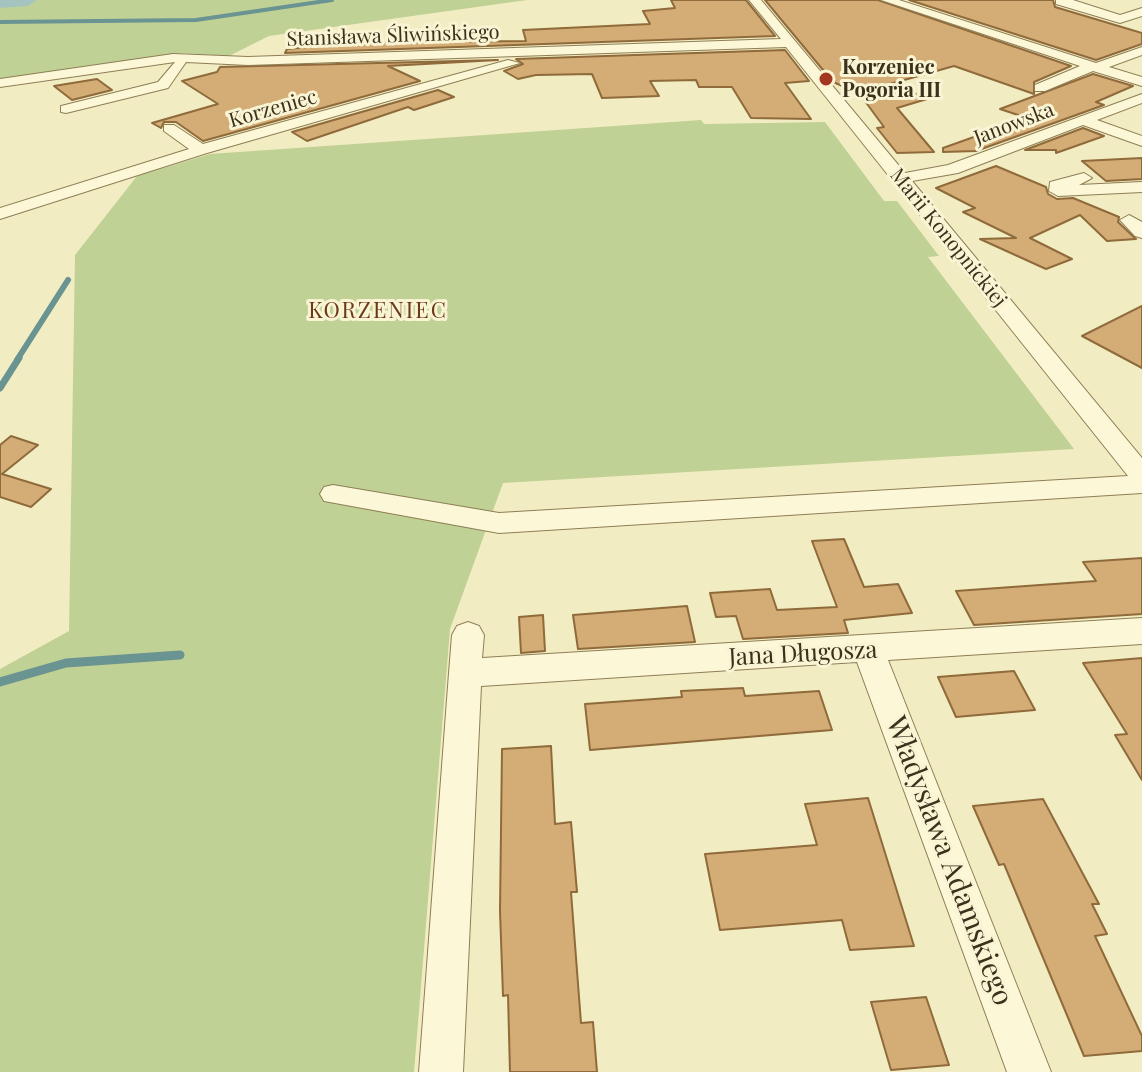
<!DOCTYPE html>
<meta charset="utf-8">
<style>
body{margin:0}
canvas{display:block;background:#f2ecc2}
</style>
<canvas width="1142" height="1072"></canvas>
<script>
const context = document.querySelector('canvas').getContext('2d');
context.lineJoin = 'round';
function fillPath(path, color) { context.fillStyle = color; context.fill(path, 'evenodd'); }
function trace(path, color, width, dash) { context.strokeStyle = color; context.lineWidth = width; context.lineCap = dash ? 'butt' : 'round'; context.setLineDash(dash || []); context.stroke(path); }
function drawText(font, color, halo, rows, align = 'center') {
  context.font = font + ' "Playfair Display",serif'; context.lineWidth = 6; context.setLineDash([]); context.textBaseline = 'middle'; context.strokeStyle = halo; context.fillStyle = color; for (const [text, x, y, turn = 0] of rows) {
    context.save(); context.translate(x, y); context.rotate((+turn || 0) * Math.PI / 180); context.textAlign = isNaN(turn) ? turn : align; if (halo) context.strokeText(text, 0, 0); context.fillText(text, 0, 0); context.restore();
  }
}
fillPath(new Path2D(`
 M0,0H527L269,36L229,56L180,53L0,79Z
 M701,120L704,124L825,122L884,201H897L939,256L928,257L1074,449L503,483L450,629L414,1072H0V669L69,631L75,255L137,176L210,154Z`), '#c0d195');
trace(new Path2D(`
 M0,22L196,20L332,0`), '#6a9491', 4);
trace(new Path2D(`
 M17,360L68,280`), '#6a9491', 6);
trace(new Path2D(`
 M0,388L19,358`), '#6a9491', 7);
trace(new Path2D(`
 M0,682L66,663L180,655`), '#6a9491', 9);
fillPath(new Path2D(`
 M0,0H37L28,6L0,8Z`), '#a5c4c0');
const building = new Path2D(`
 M671,0H746L775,36L285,53L287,49L308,47L312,35L342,34L341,43L526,41L523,30L650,24L643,11L675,8Z
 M765,0H878L1071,66L1034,82V94L954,66L890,84L927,99L897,108L934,152L897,153L877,128L884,127L859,93L833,82Z
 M909,0H1053L1055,7L1142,33V44L1096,60Z
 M785,50L809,81L785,83L811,119L751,118L732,87H699L696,80L650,81L659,96L602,98L592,74L536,75L518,79L504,71L523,64L516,59Z
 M498,60L388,66L420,81L203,141L176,122H164L161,128L152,123L218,104L182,81L217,72L220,67Z
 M1093,74L1133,86L1096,102L1104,105L976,151L943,152V148L1027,118L1000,109Z
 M97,79L112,90L72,100L54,86Z
 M438,90L454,97L414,110L408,107L307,141L292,132Z
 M1083,128L1104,136L1056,153V150H1025Z
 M1142,158V179L1106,181L1082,161Z
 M996,166L1046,187L1048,194L1057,199L1073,198L1119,217L1118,222L1136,239L1107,241L1080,215L1030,238L1072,259L1046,269L980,239L1016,238L963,212L975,208L936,188Z
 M1142,306V368L1082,336Z
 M11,436L38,445L2,474L51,489L31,507L0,497V445Z
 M844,539L864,587L898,584L912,613L844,620L848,633L743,639L736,616L716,617L710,593L770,589L777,610L837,607L812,541Z
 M1142,558V614L974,625L956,591L1096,581L1083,562Z
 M687,606L695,642L578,649L573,615Z
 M543,615L545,651L521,653L519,617Z
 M1142,658V780L1115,735L1127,734L1083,663Z
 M1014,671L1035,710L956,717L938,677Z
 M743,688L745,696L819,691L832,730L590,750L585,704L682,697L681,691Z
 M551,746L555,824L571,822L577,892H571L581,1023L593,1022L597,1072H510L508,995L503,996L500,911L502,749Z
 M868,798L914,946L850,950L842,920L720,930L705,854L817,845L805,804Z
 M1043,799L1099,904H1092L1107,934L1095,936L1142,1036V1051L1084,1056L1004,864L999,865L973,806Z
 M926,997L949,1065L891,1070L871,1002Z`);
fillPath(building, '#d4ac75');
trace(building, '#8f6b3b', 2);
const minor = new Path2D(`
 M749,0H761L905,173L948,165L1142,94V103L1097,120L1142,136V146L1083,125L958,173L912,181L1142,458V493L499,533L324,501L320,494L324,487L333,485L499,513L1128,476L786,47L248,65L186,62L168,88L66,113L61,112V106L158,82L175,62L0,87V79L173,54L248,57L781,39Z
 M881,0H899L1096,63L1142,47V55L1109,67L1142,77V86L1093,71L1045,91H1035V85L1080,66Z
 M1056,0H1073L1120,15L1142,8V16L1120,23L1056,4Z
 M508,60L520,63L207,153L0,219V208L189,149L164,131V125H174L203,144Z
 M1084,173L1092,178L1079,185L1142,182V192L1058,196L1049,191L1050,182Z
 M1129,215L1142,222V238L1135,236L1120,220Z
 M1142,618V644L888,660L1051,1072H1007L857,662L481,686L463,1072H419L449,673L452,635L457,626L468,622L479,626L484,635L482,658Z`);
trace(minor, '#8e7e57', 2);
fillPath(minor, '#fcf7d6');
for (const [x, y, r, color] of [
 [826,79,8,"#a33722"]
]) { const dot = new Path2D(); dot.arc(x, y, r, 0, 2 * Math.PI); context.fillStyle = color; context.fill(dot); trace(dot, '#f9f4d3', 3); }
drawText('20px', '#3c311d', '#f9f4d3', [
 ["Stanisława Śliwińskiego",393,36,-2],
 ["Korzeniec",273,109,-16],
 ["Janowska",1014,124,-21],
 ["Marii Konopnickiej",948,238,51]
]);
drawText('bold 20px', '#3c311d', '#f9f4d3', [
 ["Korzeniec",842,68],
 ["Pogoria III",842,91]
], 'left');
context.letterSpacing = '2px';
drawText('22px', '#6d3818', '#f9f4d3', [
 ["KORZENIEC",378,311]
]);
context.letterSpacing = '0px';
drawText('24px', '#3c311d', '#f9f4d3', [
 ["Jana Długosza",803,654,-3]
]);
drawText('28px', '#3c311d', '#f9f4d3', [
 ["Władysława Adamskiego",949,861,69]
]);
</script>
